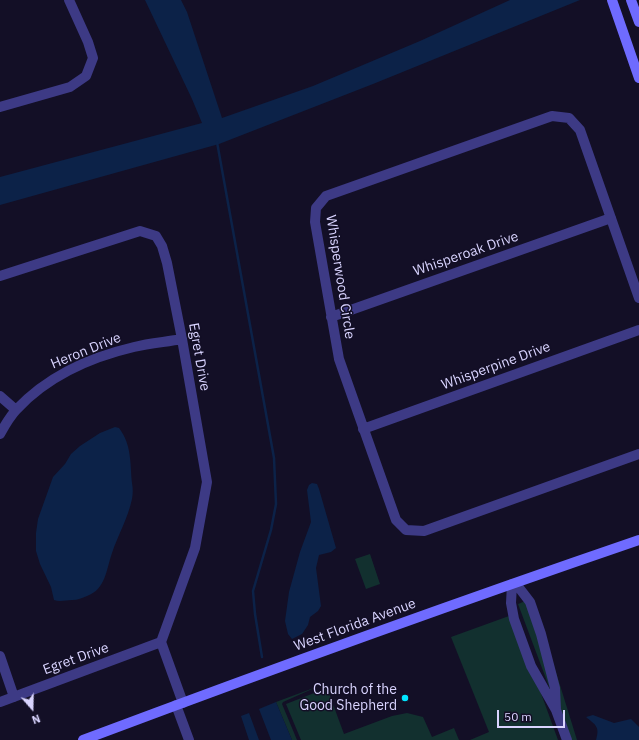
<!DOCTYPE html>
<style>
body{margin:0}
#map{position:relative;width:639px;height:740px;overflow:hidden;background:#130f26;font-family:"IBM Plex Sans",sans-serif}
canvas{display:block}
.north{position:absolute;left:12px;top:688px;width:40px;height:40px;-webkit-text-stroke:3px #130f26;paint-order:stroke;rotate:160deg;font-size:11px;font-weight:700;line-height:16px;text-align:center;color:#d9d4ff}
.north::after{content:'';display:block;margin:auto;width:14px;height:18px;background:#d9d4ff;clip-path:polygon(50% 0,100% 100%,50% 72%,0 100%)}
.scale{position:absolute;left:497px;top:710px;width:68px;height:18px;box-sizing:border-box;border:2px solid #d9d4ff;border-top:0;padding-left:5px;font-size:12px;line-height:14px;white-space:nowrap;color:#d9d4ff;-webkit-text-stroke:3px #130f26;paint-order:stroke}
</style>
<div id="map">
<canvas width="639" height="740"></canvas>
<div class="north">N</div>
<div class="scale">50 m</div>
</div>
<script>
const context = document.querySelector('canvas').getContext('2d');
context.lineJoin = 'round';
function fillPath(path, color) { context.fillStyle = color; context.fill(path, 'evenodd'); }
function trace(path, color, width, dash) { context.strokeStyle = color; context.lineWidth = width; context.lineCap = dash ? 'butt' : 'round'; context.setLineDash(dash || []); context.stroke(path); }
function drawText(font, color, halo, rows, align = 'center') {
  context.font = font + ' "IBM Plex Sans",sans-serif'; context.lineWidth = 3; context.setLineDash([]); context.textBaseline = 'middle'; context.strokeStyle = halo; context.fillStyle = color; for (const [text, x, y, turn = 0] of rows) {
    context.save(); context.translate(x, y); context.rotate((+turn || 0) * Math.PI / 180); context.textAlign = isNaN(turn) ? turn : align; if (halo) context.strokeText(text, 0, 0); context.fillText(text, 0, 0); context.restore();
  }
}
fillPath(new Path2D(`
 M370,554L380,584L366,589L355,559Z
 M533,598L577,740H569L518,604Z
 M509,616L538,685L558,740H470L489,732L451,637Z
 M319,686L283,702L282,704L297,740H292L276,702Z
 M327,688L344,734L392,716L407,713L423,717L432,737L454,728L459,740H301L286,704Z`), '#12302f');
fillPath(new Path2D(`
 M145,0H181L187,12L222,118L313,86L420,41L510,0H580L373,84L219,144L0,205V177L202,123L192,99Z
 M115,427L119,428C132,445 130,464 132,483C133,489 133,493 132,499C128,518 118,535 112,553C106,570 106,589 87,596C82,598 78,600 72,600C66,600 60,602 54,600L51,587L40,564L36,551V533L38,519L53,477L65,464L71,454L80,446L100,433Z
 M312,483L317,484L319,489L336,548L331,552L319,555L316,568L321,606L318,611L310,617L308,625L302,634L292,639L288,634L285,621L289,592L300,552L311,522L307,490L309,485Z
 M276,702L292,740H271L259,709Z
 M249,713L259,740H249L241,716Z
 M593,715L614,723L631,719L639,727V740H596C600,727 596,725 586,717Z`), '#0c2248');
trace(new Path2D(`
 M217,142L274,458L276,504L271,530L253,591L255,614L262,657`), '#0c2248', 2.5);
trace(new Path2D(`
 M0,107L70,87L86,76L93,58L88,42L69,0
 M0,276L140,231L156,236L162,246L167,263L182,339L207,482L195,548L161,642L0,702
 M639,298L580,130L569,118L552,116L326,196L316,208L315,222L339,359L396,520L406,530L424,531L639,454
 M331,317L611,218
 M0,396L16,410
 M363,429L639,330
 M0,434C5,425 10,416 17,409C48,376 91,357 134,347C150,343 166,342 182,339
 M161,642L183,703
 M0,656L14,697
 M176,705L189,740
 M556,710L555,688L541,634L530,602L520,589L512,584L511,603L514,619L531,666L556,710L567,740`), '#3d3a85', 10);
trace(new Path2D(`
 M612,0L639,78
 M631,0L639,22
 M83,740C267,671 452,604 639,540`), '#6f6bff', 10);
for (const [x, y, r, color] of [
 [405,698,4,"#00e5ff"]
]) { const dot = new Path2D(); dot.arc(x, y, r, 0, 2 * Math.PI); context.fillStyle = color; context.fill(dot); trace(dot, '#130f26', 1.5); }
drawText('14px', '#d9d4ff', '#130f26', [
 ["Whisperoak Drive",466,254,-19],
 ["Whisperwood Circle",340,277,81],
 ["Heron Drive",86,351,-22],
 ["Egret Drive",199,357,80],
 ["Whisperpine Drive",496,366,-20],
 ["West Florida Avenue",355,625,-20],
 ["Egret Drive",76,659,-20]
]);
drawText('14px', '#d9d4ff', '#130f26', [
 ["Church of the",397,690],
 ["Good Shepherd",397,706]
], 'right');
</script>
